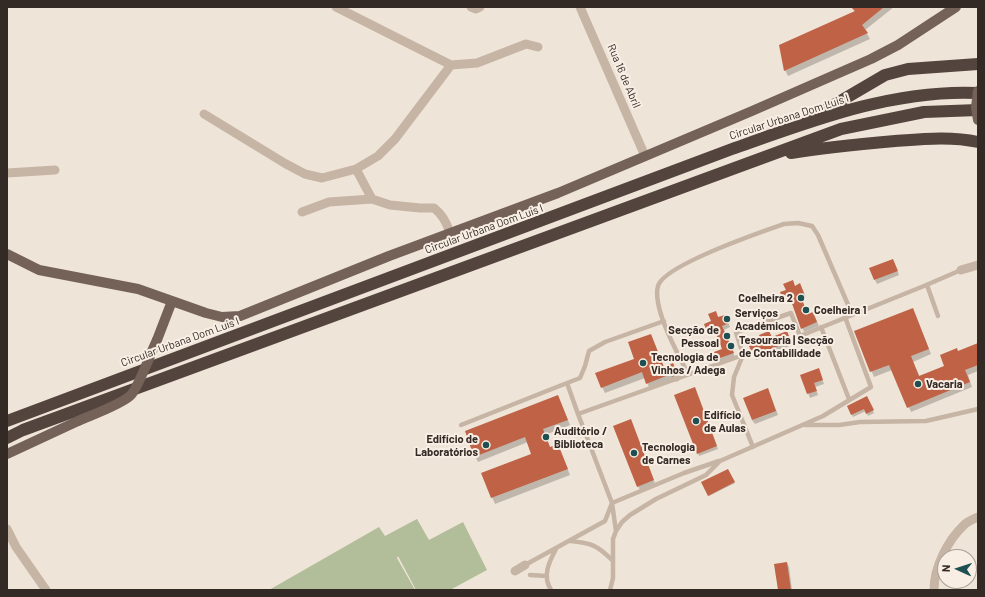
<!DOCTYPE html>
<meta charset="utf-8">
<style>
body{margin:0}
#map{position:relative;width:985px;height:597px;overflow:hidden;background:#efe4d8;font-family:Barlow,sans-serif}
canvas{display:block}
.frame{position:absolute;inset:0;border:8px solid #332a26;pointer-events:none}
.north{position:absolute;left:937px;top:549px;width:40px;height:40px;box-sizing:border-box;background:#f8eee4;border:1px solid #a9a098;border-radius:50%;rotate:273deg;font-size:11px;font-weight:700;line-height:16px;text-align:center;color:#332a26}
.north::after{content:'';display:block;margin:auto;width:14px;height:18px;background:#1e4f51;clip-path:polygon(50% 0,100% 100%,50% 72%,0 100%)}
</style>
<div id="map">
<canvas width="985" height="597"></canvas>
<div class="frame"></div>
<div class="north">N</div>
</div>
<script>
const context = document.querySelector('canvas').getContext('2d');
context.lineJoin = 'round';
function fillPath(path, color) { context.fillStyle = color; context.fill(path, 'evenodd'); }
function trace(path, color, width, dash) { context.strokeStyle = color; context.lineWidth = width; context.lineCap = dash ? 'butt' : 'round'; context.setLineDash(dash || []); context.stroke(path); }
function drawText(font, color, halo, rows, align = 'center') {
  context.font = font + ' Barlow,sans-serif'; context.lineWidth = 4; context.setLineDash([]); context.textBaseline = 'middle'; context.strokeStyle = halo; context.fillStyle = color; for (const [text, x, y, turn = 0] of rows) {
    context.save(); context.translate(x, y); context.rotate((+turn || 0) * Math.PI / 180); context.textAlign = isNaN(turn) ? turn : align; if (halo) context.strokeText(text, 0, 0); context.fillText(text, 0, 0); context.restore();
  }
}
fillPath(new Path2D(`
 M417,519L429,540L463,522L487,570L450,590H416L398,556L397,558L415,590H269L379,527L385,536Z`), '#b2bd99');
fillPath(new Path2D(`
 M851,7H894L865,30L870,39L788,76L785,70L855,12Z
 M893,260L899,275L877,284L875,280Z
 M792,281L795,287L800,285L806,297L801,299L808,315L815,317L819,326L804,332L792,302L787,304L781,293L787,290Z
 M715,312L719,318L727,320L730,327L724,330L735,357L720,363L715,353L723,350L717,333L710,335L708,331Z
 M915,314L931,354L913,362L920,377L946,366L958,352L978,344V371L968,375L972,387L911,412L892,370L874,377L855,331Z
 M651,335L664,368L676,370L680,380L676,382L674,380L650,389L645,378L605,393L602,387L636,359Z
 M789,336L792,345L756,360L750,346L772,338Z
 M820,373L824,384L815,387L818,395L810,398L801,375Z
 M696,391L718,449L699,456L698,453Z
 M770,394L778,415L755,424L752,420Z
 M558,396L570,425L545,435L550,448L558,445L570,475L495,504L482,473L533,454L528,442L478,462L475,456Z
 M866,397L874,413L868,416L866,411L853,417L848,407Z
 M633,426L656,486L641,492L638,486Z
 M728,470L735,483L709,496L703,482Z
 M787,563L789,567L792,590H779Z`), '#0003');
fillPath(new Path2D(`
 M851,7H884L862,25L868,33L784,71L779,45L855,11Z
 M893,259L898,271L874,280L869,268Z
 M793,280L795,286L800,283L804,293L800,295L808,314L813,312L817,322L801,329L790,298L783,300L780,292L786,290L783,284Z
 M913,308L929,349L911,356L919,376L944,366L940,355L957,348L958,351L978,343V365L965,370L970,382L907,408L889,365L870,372L854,331Z
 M716,311L718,317L725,315L729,323L722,326L734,353L717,359L714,352L722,349L714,329L707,332L704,324L711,321L708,314Z
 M769,331L772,337L787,331L791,341L753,356L749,346L761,341L759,335Z
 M651,334L664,367L673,363L678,374L672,377L671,374L646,384L642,372L601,388L595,373L634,359L628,342Z
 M819,368L823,380L814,383L817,391L807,394L800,375Z
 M695,387L717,446L697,454L674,395Z
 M768,388L776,411L752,420L743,398Z
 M558,395L568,420L543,429L550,447L558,444L568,469L491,498L481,473L531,454L525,437L474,457L465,431Z
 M867,396L874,410L866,414L864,409L851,415L847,406Z
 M631,419L654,480L637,487L613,426Z
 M728,469L735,482L708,496L701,482Z
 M787,562L791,590H778L774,564Z`), '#bf6246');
trace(new Path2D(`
 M927,285L938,316
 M821,327L849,399
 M743,355L734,377L732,395L753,447
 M688,374C678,354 652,308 658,286C664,265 761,232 784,224L798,223L812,226L818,235L852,314
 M567,383L580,378L585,366L589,351L605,342L664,321
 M461,425L567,383L578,414L743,355L736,332L791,313L800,336L924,286L961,270
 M805,425H839L860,422L926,421L978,409
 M616,531L612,503L684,473L719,461
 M570,541C591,543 597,545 612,560
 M525,565L605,521L612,503L578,414
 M530,575L547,576
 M551,590C542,576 549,562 556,549
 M610,590L613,578V539L616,531L622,522L630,515L656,499L706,475L720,461L823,416L871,387L845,317`), '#c6b4a5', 4.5);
trace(new Path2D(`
 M336,7L451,65L477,63L526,44L538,47
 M471,7L476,9L480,7
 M580,7L645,156
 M204,114L286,164L305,174L322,178L356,169L378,156L395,139L451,65
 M356,169L372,199L390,205L420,208H434C443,215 447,223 450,233
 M7,173L55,170
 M302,212L329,202L372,199
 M961,270L978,265
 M7,529L16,547L46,590
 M515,571L525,565
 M934,590C934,567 948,540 964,525C968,521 974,519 978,517`), '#c6b4a5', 9);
trace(new Path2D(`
 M7,254L39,270L138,289L206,313L222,317L240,316L389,256L558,193L752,111L871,59L898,45L956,7
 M157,340L172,301
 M7,454L78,421`), '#746158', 10);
trace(new Path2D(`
 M815,116L885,75L908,69L978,64
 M791,153C826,147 860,144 895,141C922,139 951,136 978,142
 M7,421L732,149C811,121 893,89 978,93
 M7,438L23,430L841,129L924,112L978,110`), '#53443d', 12);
trace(new Path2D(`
 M978,91L976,107L978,120
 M78,421C91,415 121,405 131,395C139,386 151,352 157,340`), '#746158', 10);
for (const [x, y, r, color] of [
 [801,298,4,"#1e4f51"],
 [806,310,4,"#1e4f51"],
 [727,319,4,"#1e4f51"],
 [727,336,4,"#1e4f51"],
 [731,346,4,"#1e4f51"],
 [643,363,4,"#1e4f51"],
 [918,384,4,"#1e4f51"],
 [696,421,4,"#1e4f51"],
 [546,437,4,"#1e4f51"],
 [486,445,4,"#1e4f51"],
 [634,453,4,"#1e4f51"]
]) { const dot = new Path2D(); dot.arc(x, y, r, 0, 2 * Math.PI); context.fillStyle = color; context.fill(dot); trace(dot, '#f8eee4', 1.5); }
drawText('11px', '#332a26', '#f8eee4', [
 ["Rua 16 de Abril",624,76,67],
 ["Circular Urbana Dom Luís I",789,117,-18],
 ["Circular Urbana Dom Luís I",484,229,-20],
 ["Circular Urbana Dom Luís I",180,342,-20]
]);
drawText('bold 11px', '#332a26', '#f8eee4', [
 ["Coelheira 2",793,298,"right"],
 ["Coelheira 1",814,310],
 ["Serviços",735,313],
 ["Académicos",735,326],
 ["Secção de",719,330,"right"],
 ["Pessoal",719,343,"right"],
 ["Tesouraria | Secção",739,340],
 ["de Contabilidade",739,353],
 ["Tecnologia de",651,357],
 ["Vinhos / Adega",651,370],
 ["Vacaria",926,384],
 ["Edifício",704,415],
 ["de Aulas",704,428],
 ["Auditório /",554,431],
 ["Biblioteca",554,444],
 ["Edifício de",478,439,"right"],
 ["Laboratórios",478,452,"right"],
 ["Tecnologia",642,447],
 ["de Carnes",642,460]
], 'left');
</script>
